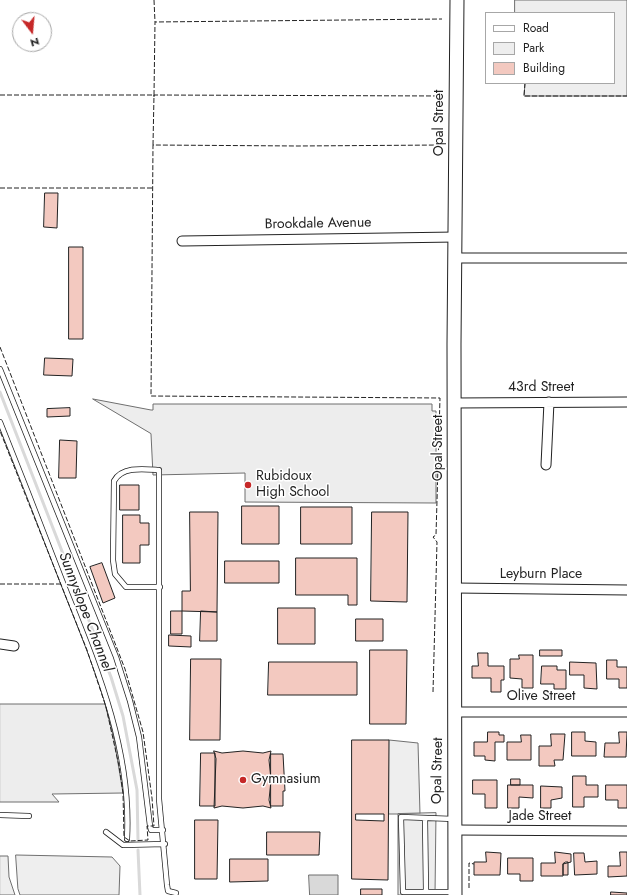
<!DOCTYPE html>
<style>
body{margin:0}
#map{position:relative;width:627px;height:895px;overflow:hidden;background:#fff;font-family:Jost,sans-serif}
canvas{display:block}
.legend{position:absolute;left:485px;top:12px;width:130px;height:72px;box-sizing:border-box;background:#fff;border:1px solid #a7a7a7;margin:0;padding:5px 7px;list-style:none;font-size:12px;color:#222}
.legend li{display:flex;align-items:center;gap:8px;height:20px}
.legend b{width:20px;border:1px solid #a7a7a7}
.north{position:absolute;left:12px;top:12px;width:40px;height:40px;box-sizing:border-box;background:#fff;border:1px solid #a7a7a7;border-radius:50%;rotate:164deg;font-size:11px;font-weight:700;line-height:16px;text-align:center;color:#222}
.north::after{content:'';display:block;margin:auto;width:14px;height:18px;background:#c62828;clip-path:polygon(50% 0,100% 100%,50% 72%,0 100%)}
</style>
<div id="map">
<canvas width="627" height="895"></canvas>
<ul class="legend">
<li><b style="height:5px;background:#fff"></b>Road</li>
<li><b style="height:11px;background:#eee"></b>Park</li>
<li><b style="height:11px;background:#f3c9c0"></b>Building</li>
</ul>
<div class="north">N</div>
</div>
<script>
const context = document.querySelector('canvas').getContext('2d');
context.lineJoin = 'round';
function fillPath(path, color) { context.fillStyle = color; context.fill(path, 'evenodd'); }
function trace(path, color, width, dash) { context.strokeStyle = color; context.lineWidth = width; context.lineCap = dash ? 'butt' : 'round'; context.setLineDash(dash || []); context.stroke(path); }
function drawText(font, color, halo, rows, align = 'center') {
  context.font = font + ' Jost,sans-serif'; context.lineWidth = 3; context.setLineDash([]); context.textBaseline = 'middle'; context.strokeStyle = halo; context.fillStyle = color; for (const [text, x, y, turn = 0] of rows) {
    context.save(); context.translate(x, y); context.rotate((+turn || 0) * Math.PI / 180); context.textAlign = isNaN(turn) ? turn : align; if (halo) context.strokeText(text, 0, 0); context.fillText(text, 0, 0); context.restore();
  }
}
const green = new Path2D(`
 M515,0H627V96H524L525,83H614V13H515Z
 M389,740L418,743L420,814H389Z
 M16,855L112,857L120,866L119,895H20L18,889Z
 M0,856H8L9,877L15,895H0Z`);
fillPath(green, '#eee');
trace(green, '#6f6f6f', 1);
const parking = new Path2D(`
 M93,399L151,410H153V404H432V411H436V503L245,502V473L153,475L151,434Z
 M0,704H105L114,739L123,793L52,794L59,802H0Z
 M436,813L435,895H398V814Z`);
fillPath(parking, '#ededed');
trace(parking, '#6f6f6f', 1);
const water = new Path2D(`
 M309,875H338V895H310Z`);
fillPath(water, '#d9d9d9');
trace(water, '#6f6f6f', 1);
trace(new Path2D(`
 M0,392L111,677L123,716L137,790L138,840
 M138,850L140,895`), '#d9d9d9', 3);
const building = new Path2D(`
 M45,193H58L57,228L44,227Z
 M69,247H83V339H69Z
 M45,358L73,359L72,376L44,375Z
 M70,408V416L47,417V409Z
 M60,440L77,441L76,478H59Z
 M120,485H139V510H120Z
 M242,506H279V544H242Z
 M301,507H352V544H301Z
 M190,512H218L217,612L182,611V591H190Z
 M372,512H408L407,602L371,601Z
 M123,515H140V523H149V545H140V563H123Z
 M296,558H357V605H348V595H296Z
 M225,561H279V583H225Z
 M102,563L115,598L103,603L90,567Z
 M278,608H315V644H278Z
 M171,611H182V634H171Z
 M201,611L217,612V641H200Z
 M356,619H383V641H356Z
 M169,635L191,636V647L169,646Z
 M370,650H407L406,724H370Z
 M540,650H562V656H540Z
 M478,653H488V666H504V680H501V692H491V678H472V666H478Z
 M519,655H533V688H522V679L510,678V659H519Z
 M191,659H221L220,740H190Z
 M607,660H617V667H627V688H619V679H607Z
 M269,662H357V695H268Z
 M570,662L596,663L597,689L584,688V675H570Z
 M542,666H557V670H566V689H554V684H541Z
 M488,732H499V735H504V742H495V761L485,760V756H474V742H487Z
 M572,732H585V741L596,742V756H572Z
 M619,732H627L626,757H604L605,743H619Z
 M551,734H565L563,760H554L555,766H539V746H551Z
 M521,735H531V760H507V742H521Z
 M352,740H389L388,880L352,879ZM356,814H384V821L356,820Z
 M214,751L222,753L243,751L263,753L271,751L269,760L271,780L269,800L271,808L263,806L243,808L222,806L214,808L216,759Z
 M201,753H215V806H200Z
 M271,754H283L285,791H283V806H271Z
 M573,776H586V785H598V797H584V807H573Z
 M511,779H520V785H511Z
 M473,780H497V808H485V794H473Z
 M508,785H533V798L519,797V808H508Z
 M606,785H627V808H618V800H606Z
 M541,786L562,787V798L551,800V808H541Z
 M195,820H218L217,879H195Z
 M267,832H320L319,855H267Z
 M486,852L501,853L500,875H474V862H486Z
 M555,852L571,854V862L563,864V876H541V863H555Z
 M620,852H627V876L608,877V866H620Z
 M574,853H584L585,862L597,861V874L575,875Z
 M508,858H533V881H520V874H508Z
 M230,859H268V881L230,882Z
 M566,862H568V875H563V864Z
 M361,889H382V895H361Z
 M611,892L627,893V895H611Z`);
fillPath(building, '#f3c9c0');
trace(building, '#222', 1);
const lane = new Path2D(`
 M0,369L116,657L130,701L139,737L150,826L151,830H163
 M0,422C22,477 44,533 65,588C97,668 132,751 127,839
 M160,587H126L115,574L113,560L114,481C122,466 144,469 159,470V799L167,885L168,891L176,893
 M0,815L29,816
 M425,818L426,892
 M106,832L123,845L165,844
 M453,892H403L401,817L454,819`);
const street = new Path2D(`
 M182,241L456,237
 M456,258H627
 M455,403L627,402
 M546,465L549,402
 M455,588L627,590
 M0,644L14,646
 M455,712H627
 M454,830L627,831`);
const secondary = new Path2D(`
 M455,895L454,344L457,0`);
trace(lane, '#222', 6);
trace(street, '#222', 11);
trace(secondary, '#222', 15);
trace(lane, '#fff', 4.5);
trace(street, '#fff', 9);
trace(secondary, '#fff', 13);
trace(new Path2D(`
 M154,0L155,22
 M525,83L524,96H627
 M0,95H154V97
 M154,95L155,22L442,19
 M153,145L154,95L442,96
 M0,188H153
 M0,347L125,669L143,732L152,798L154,826H147L148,840L130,841L124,837L123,793L119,766L106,707L87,650L0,431
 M0,584H61
 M433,692L437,542L433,537L436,535L440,398L151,396L153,145L298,146L442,145
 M469,888V863L474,864`), '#222', 1, [5, 2]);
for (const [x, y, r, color] of [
 [248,485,4,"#c62828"],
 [243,780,4,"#c62828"]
]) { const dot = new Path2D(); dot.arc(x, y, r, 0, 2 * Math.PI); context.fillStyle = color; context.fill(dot); trace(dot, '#fff', 1.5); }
drawText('14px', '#222', '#fff', [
 ["Opal Street",440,123,-90],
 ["Brookdale Avenue",318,224,-1],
 ["43rd Street",541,388],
 ["Opal Street",439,448,-90],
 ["Leyburn Place",541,575],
 ["Olive Street",541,697],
 ["Opal Street",438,771,-89],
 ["Jade Street",540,817]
]);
drawText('14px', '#222', '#fff', [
 ["Rubidoux",256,477],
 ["High School",256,493],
 ["Gymnasium",251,780]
], 'left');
drawText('italic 15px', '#222', '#fff', [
 ["Sunnyslope Channel",85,612,69]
]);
</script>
